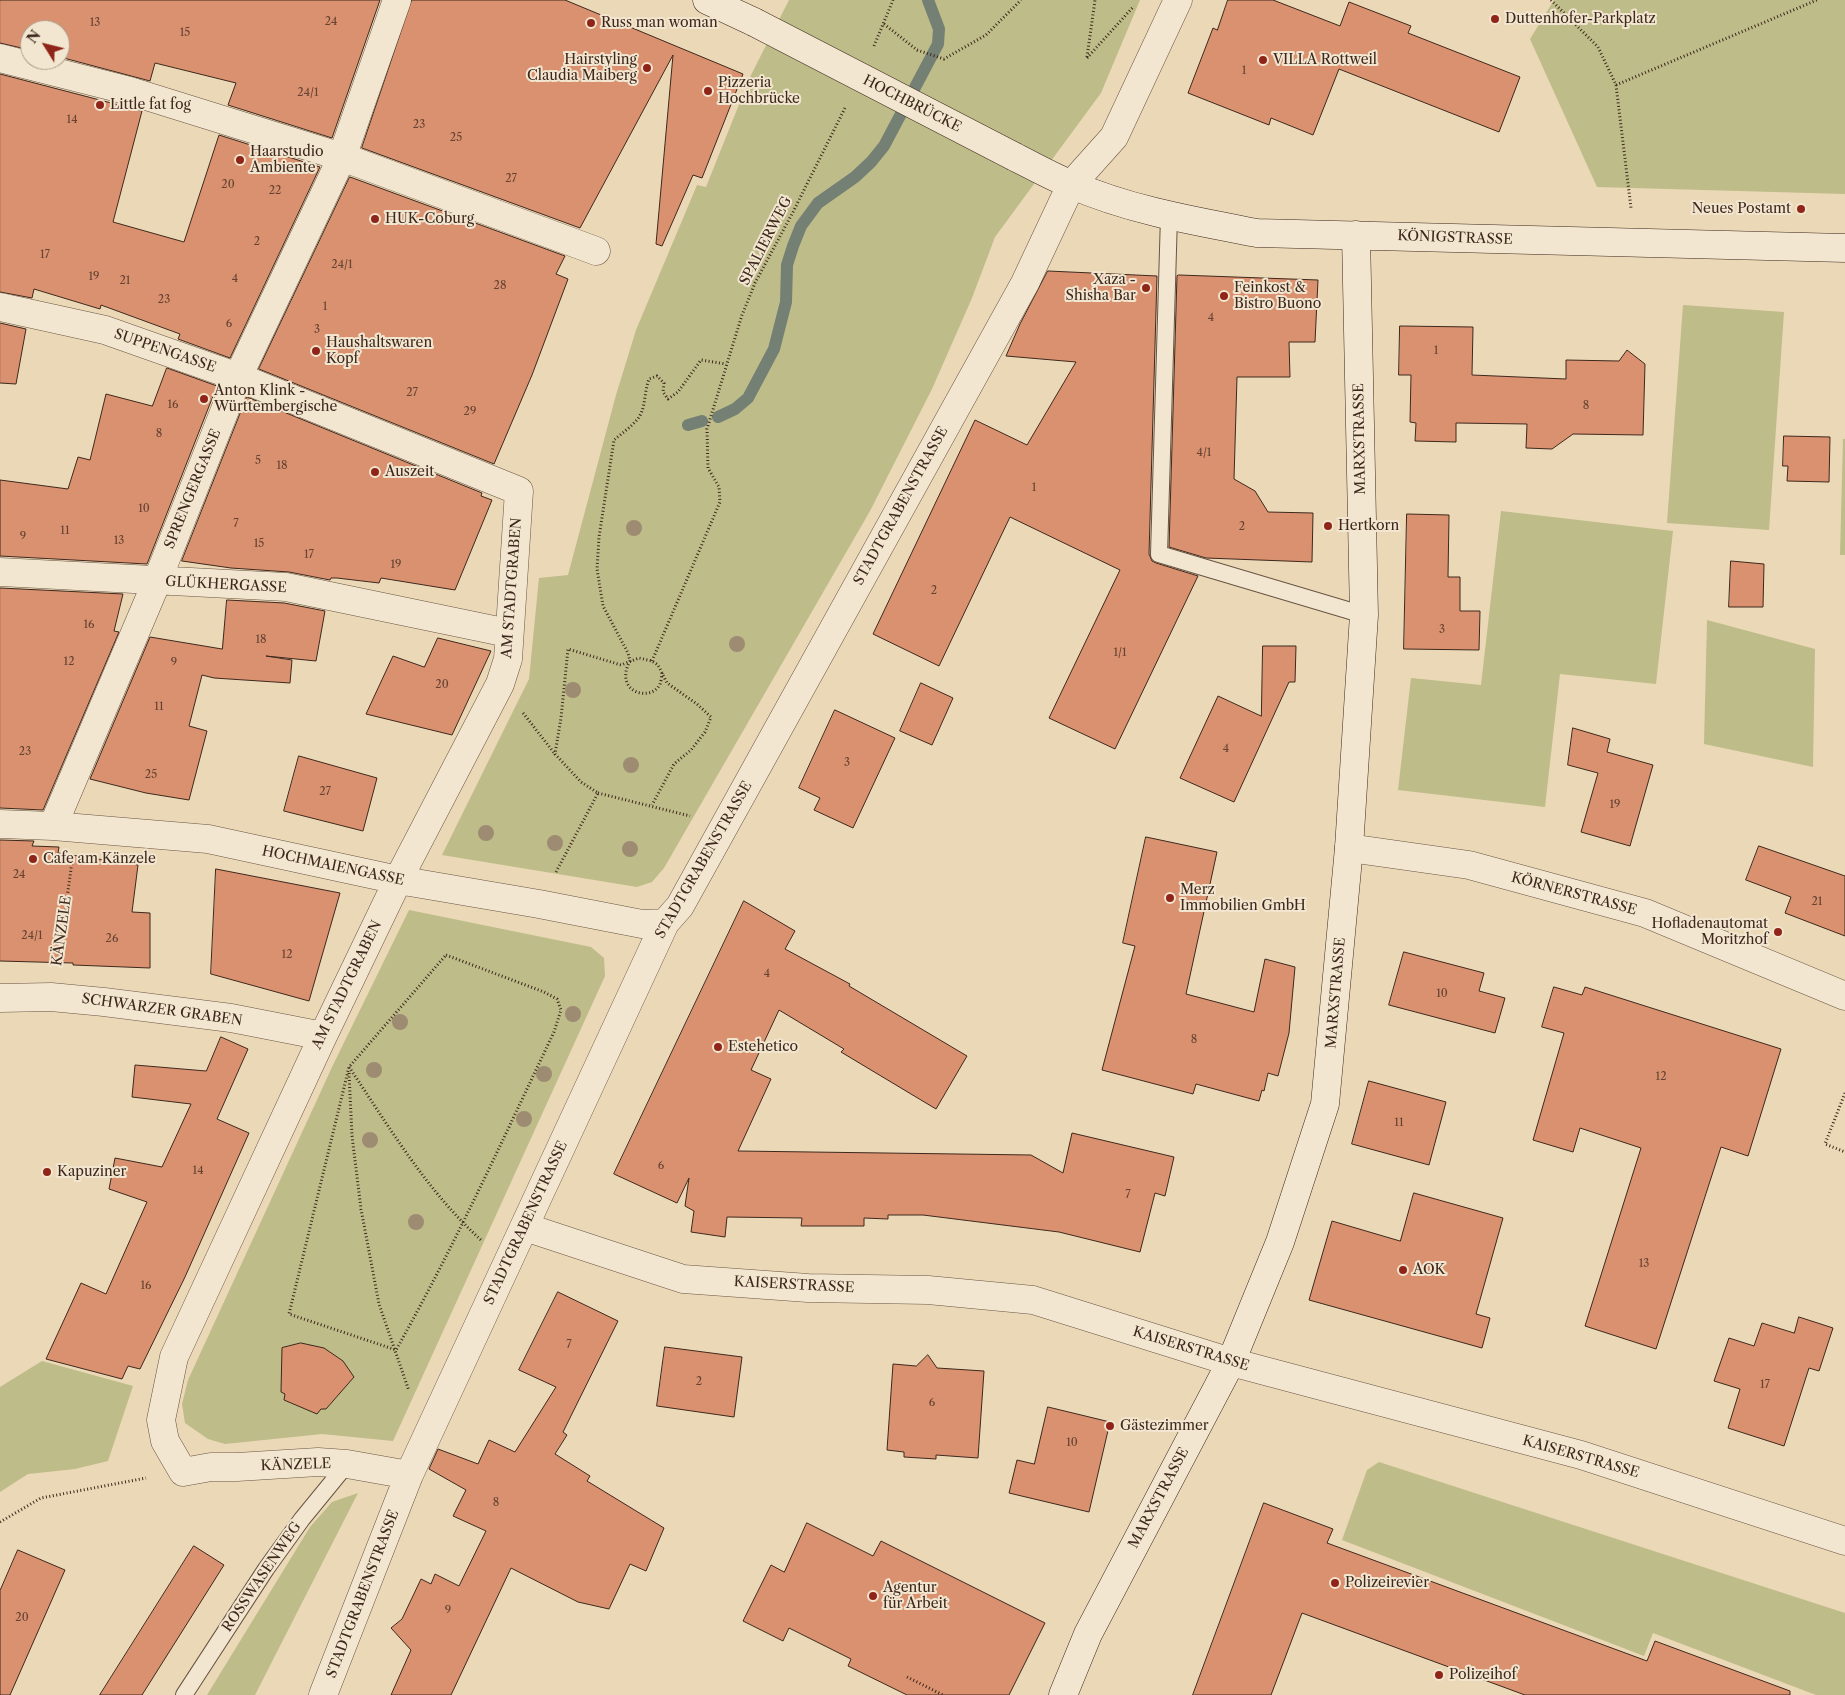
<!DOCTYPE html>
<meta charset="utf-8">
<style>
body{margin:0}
#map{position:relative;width:1845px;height:1695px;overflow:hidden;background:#ebd8b6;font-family:"Libre Caslon Text",serif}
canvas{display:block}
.north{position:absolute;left:20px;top:20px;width:50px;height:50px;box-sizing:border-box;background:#f2e6d0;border:1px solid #aa9a88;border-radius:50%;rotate:306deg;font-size:14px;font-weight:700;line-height:20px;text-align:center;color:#3e281d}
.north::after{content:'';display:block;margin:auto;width:18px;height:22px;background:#8f2418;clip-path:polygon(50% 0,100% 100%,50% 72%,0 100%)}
</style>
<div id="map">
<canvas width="1845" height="1695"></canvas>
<div class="north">N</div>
</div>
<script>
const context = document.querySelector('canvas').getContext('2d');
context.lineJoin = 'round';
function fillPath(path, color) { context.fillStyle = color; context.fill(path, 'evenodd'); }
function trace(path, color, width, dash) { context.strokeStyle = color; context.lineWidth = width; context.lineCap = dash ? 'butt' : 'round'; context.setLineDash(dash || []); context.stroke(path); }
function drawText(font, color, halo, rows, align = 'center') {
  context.font = font + ' "Libre Caslon Text",serif'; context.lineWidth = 4; context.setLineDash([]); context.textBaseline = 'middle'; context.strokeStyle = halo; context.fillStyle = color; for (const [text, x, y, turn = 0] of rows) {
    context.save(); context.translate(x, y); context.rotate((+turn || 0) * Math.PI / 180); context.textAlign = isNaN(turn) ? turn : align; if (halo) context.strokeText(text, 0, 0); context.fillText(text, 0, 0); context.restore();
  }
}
fillPath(new Path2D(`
 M789,0H1140L1101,93L995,237L972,298L932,389L870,511L664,868L652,882L637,887L442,855L529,679L539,578L568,575L616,395L636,330L697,185L706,187L750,77Z
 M1554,0H1845V194L1597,187L1530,39Z
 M1683,305L1784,312L1769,530L1667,523Z
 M1843,439H1845V555H1840Z
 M1501,511L1673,531L1656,684L1560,674L1545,807L1398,790L1411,678L1481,685Z
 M1707,620L1815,649L1813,767L1704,744Z
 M409,910L591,947L604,958L605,976L393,1441L322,1434L225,1444L208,1439L185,1423L182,1404L188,1380L333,1065Z
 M42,1361L133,1386L108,1461L75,1469L28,1474L0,1492V1387Z
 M1379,1462L1845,1613V1695H1816L1653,1633L1644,1656L1342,1540L1367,1470Z
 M358,1493L255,1695H207L310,1527L332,1502Z`), '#bebc89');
trace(new Path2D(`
 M718,417L735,409L748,398L774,349L786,302L787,265L793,246L801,226L818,203L855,177L871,162L884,146L938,44L939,29L928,0
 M688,425L702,421`), '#748074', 12);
const building = new Path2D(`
 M0,0H380L332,138L228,105L236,83L155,63L150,81L60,57V30H30V50L0,43Z
 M412,0H565L743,74L702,178L693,175L662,246L656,244L673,55L580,228L362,148Z
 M1228,0H1273L1340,26L1349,2L1411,26L1408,33L1520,77L1499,132L1339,69L1313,135L1271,118L1269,125L1188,93L1213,28L1217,30Z
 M0,74L142,111L113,222L184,242L219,135L320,167L230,358L178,339L180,334L101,305L100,309L34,289L32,298L0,292Z
 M350,177L565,256L556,274L568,279L532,375L494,464L259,369Z
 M1048,271L1157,276L1149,554L1152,561L1156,563L1198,576L1115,749L1049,718L1120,570L1010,517L939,666L873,634L975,420L1027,445L1076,362L1006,356L1020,324Z
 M1179,275L1318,280L1315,342H1289L1290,377H1237L1234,479L1255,491L1268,512L1313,513L1312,562L1206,558L1169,547L1177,276Z
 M0,323L26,329L16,384L0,383Z
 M1400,326L1473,327L1472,375L1566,379V360L1619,361L1627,350L1645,364L1643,435L1573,434L1552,449L1526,448L1527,424L1456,423V442L1415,441L1416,423L1410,422L1411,375H1399Z
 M167,368L217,386L147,564L0,556V480L68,489L78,457L90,460L106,394L152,406Z
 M247,397L482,493L481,496L492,500L455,590L381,578L379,583L337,578H331L330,580L289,572L231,568L182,561Z
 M1784,436L1830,437L1829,482L1787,481L1788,466H1783Z
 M1407,514L1449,515L1448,577H1460V611H1480L1479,650L1404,649Z
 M1731,561L1764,564L1763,607H1729Z
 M0,588L123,594L114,631L119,632L43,810L0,808Z
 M227,600L284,603L325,611L316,661L266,656L292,660L290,683L214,678L202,675L189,726L207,731L189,800L146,793L90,779L150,637L222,649Z
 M438,638L491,651L452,735L366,714L393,656L424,667Z
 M1263,646H1296L1295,682H1289L1234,802L1180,778L1218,696L1261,716Z
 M921,683L953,698L932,745L900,731Z
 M835,710L895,738L853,828L814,810L820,798L799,788Z
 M1573,728L1610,739L1607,752L1653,765L1630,846L1581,832L1598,773L1568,765Z
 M299,756L377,778L363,831L284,811Z
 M1146,837L1217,852L1186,994L1254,1012L1265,959L1295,967L1289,1033L1278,1076L1268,1073L1264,1091L1262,1090L1259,1101L1196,1084L1193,1094L1102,1070L1135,946L1123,943Z
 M0,840L34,841L32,846L59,847L58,853L138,865L132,912L150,913V968L73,965V963L0,961Z
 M1759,846L1845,876V936L1785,913L1791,897L1746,880Z
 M216,869L340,893L309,1001L211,974Z
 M744,901L795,931L785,949L850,984L849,986L967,1056L936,1109L841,1052L844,1049L779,1010L751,1070L771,1079L738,1151L1031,1155L1063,1173L1072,1133L1174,1157L1165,1196L1155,1193L1140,1252L1059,1232L923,1215H888V1219L864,1218V1226H801L802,1218L727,1217L725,1237L691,1232L694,1211L685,1206L689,1178L677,1203L614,1174Z
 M1404,952L1484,973L1479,991L1505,998L1495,1033L1389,1005Z
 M1554,987L1582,995L1585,987L1781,1049L1748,1156L1721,1147L1656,1349L1585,1326L1641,1148L1580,1128L1573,1152L1533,1140L1564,1033L1542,1027Z
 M221,1037L248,1049L217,1119L249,1133L185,1277L140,1369L128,1366L122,1379L46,1359L81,1283L106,1294L147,1202L109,1189L115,1158L162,1167L191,1104L132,1097L135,1065L206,1071Z
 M1369,1081L1446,1102L1429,1165L1352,1144Z
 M1414,1193L1503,1218L1476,1314L1490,1318L1482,1348L1309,1300L1332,1221L1400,1241Z
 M558,1292L618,1321L563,1432L567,1435L555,1454L590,1476L587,1481L664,1528L646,1571L630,1564L609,1609L578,1602L511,1568L451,1695H391L411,1650L391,1628L402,1619L421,1579L431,1584L435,1574L459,1586L486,1531L453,1516L466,1490L429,1469L438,1449L478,1464L489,1440L515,1452L556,1387L519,1370Z
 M1799,1317L1833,1328L1819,1371L1809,1368L1784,1446L1728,1428L1740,1389L1714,1381L1729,1338L1754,1346L1762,1323L1794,1333Z
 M301,1343L324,1348L343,1361L354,1377L326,1409H321L317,1414L284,1400L285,1394L281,1392L282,1348Z
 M665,1347L742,1357L734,1417L657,1406Z
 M928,1355L937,1368L984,1371L978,1458L936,1455V1459L904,1457V1452L887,1450L893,1364L916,1366Z
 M1048,1407L1110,1422L1089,1512L1009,1493L1017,1460L1034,1464Z
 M1264,1503L1333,1529L1327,1543L1647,1661L1655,1641L1790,1691V1695H1525L1302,1613L1271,1695H1193Z
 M807,1523L873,1556L881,1541L1045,1623L1009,1695H907L848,1666L851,1659L789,1628L783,1641L743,1621L771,1565L784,1572Z
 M194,1546L224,1565L142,1695H100Z
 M18,1550L65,1570L10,1695H0V1591Z`);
fillPath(building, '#d9916f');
trace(building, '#3e281d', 1);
const lane = new Path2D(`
 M1169,216L1159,554L1364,615
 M184,1695L266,1569L302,1519L347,1464`);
const street = new Path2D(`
 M0,58L130,91L342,157L596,251
 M0,307L105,330L238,377L519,491L508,659L500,684L398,880L323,1036L174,1357L161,1420L165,1441L183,1472L211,1467H237L318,1462L347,1464L409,1475
 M0,572L286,587L508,633
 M0,824L53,826L208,839L398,880L539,904L642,924L665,923
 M53,826L157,581L238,377L342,157L397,0
 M1349,848L1469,865L1645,913L1845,996
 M0,998L51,997L104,1002L231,1018L323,1036
 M525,1227L683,1279L808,1288L928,1290L1033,1300L1231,1362L1581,1455L1845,1541
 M323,1695L409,1475L665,923L680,906L1025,283L1071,185L1114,137L1178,0`);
const secondary = new Path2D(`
 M707,0L754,22
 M1015,157C1033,166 1051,176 1070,184C1129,210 1194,221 1257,233L1845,248
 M1063,1695L1088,1634L1231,1362L1280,1242L1325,1104L1349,848L1364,615L1356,235`);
trace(lane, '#695443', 18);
trace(street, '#695443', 29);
trace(secondary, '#3e281d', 29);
trace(new Path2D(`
 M1551,0L1598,47L1616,85L1631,208
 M884,24L917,50L944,59L986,35L1021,0
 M874,46L893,0
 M1087,57L1095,0
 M1087,58L1134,6
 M1616,85L1817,0
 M652,661L720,502L719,487L708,468L707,429L742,315L755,283L793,212L845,108
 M662,673C662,676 661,681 660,684C651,703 613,692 630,661L628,653L603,606L597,569L599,537L614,440C623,432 638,423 642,411C645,403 645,390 649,379L657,376L664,383L663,392L668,399L678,392L701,360L726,364
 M523,713L555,754
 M598,793L690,816
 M556,872L598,793L581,782L555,754L561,718L568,649L621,665L639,658L652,661L658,665L667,683L697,704L711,717L705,732L691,750L674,764L652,805
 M446,955L544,992L557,999L561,1010L554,1032C503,1139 454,1247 396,1350L289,1314L349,1067Z
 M58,962L72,862
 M349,1067C390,1128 426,1190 481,1240
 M349,1073L352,1136L361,1209L379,1304L409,1391
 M1845,1093L1825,1144L1845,1152
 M0,1522L41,1498L146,1478
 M907,1677L943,1695`), '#3e281d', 3, [1, 2.5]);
trace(lane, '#f2e6d0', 16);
trace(street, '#f2e6d0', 28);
trace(secondary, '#f2e6d0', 28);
const secondaryBridge = new Path2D(`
 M754,22L1015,157`);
trace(secondaryBridge, '#3e281d', 29, []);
trace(secondaryBridge, '#f2e6d0', 28);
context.fillStyle = '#9d8c71';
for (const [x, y] of [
 [634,528],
 [737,644],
 [573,690],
 [631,765],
 [486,833],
 [555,843],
 [630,849],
 [573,1014],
 [400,1022],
 [374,1070],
 [544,1074],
 [524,1119],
 [370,1140],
 [416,1222]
]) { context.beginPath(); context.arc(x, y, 8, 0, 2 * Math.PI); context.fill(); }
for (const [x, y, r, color] of [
 [1495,19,5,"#8f2418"],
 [591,23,5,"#8f2418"],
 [1263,60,5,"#8f2418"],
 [647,68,5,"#8f2418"],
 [708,91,5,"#8f2418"],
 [100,105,5,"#8f2418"],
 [240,160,5,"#8f2418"],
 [1801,209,5,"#8f2418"],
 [375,219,5,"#8f2418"],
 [1146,288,5,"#8f2418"],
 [1224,296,5,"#8f2418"],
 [316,351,5,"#8f2418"],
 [204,399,5,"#8f2418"],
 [375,472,5,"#8f2418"],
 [1328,526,5,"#8f2418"],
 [33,859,5,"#8f2418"],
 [1170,898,5,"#8f2418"],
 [1778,932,5,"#8f2418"],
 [718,1047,5,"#8f2418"],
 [47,1172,5,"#8f2418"],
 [1403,1270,5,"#8f2418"],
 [1110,1426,5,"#8f2418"],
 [1335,1583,5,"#8f2418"],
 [873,1596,5,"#8f2418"],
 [1439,1675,5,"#8f2418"]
]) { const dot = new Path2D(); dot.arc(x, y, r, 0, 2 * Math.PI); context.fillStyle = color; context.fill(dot); trace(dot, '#f2e6d0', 2); }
drawText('11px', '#654232', null, [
 ["24",331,22],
 ["13",95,23],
 ["15",185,33],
 ["1",1244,71],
 ["24/1",308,93],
 ["14",72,120],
 ["23",419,125],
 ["25",456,138],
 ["27",511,179],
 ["20",228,185],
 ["22",275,191],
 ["2",257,242],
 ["17",45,255],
 ["24/1",342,265],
 ["19",94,277],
 ["4",235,279],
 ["21",125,281],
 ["28",500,286],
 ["23",164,300],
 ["1",325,307],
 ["4",1211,318],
 ["6",229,324],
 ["3",317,330],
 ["1",1436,351],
 ["27",412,393],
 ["16",173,405],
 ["8",1586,406],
 ["29",470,412],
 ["8",159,434],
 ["4/1",1204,453],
 ["5",258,461],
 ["18",282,466],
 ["1",1034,488],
 ["10",144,509],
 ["7",236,524],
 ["2",1242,527],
 ["11",65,531],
 ["9",23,537],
 ["13",119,541],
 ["15",259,544],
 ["17",309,555],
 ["19",396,565],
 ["2",934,591],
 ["16",89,625],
 ["3",1442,630],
 ["18",261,640],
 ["1/1",1120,653],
 ["12",69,662],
 ["9",174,663],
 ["20",442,685],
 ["11",159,707],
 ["4",1226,749],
 ["23",25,752],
 ["3",847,763],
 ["25",151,775],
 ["27",325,792],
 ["19",1615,805],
 ["24",19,875],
 ["21",1817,902],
 ["24/1",32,936],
 ["26",112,939],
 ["12",287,955],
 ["4",767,974],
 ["10",1442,994],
 ["8",1194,1040],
 ["12",1661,1077],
 ["11",1399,1123],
 ["6",661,1166],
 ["14",198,1171],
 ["7",1128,1195],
 ["13",1644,1264],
 ["16",146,1286],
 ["7",569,1345],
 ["2",699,1382],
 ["17",1765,1385],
 ["6",932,1403],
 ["10",1072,1443],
 ["8",496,1503],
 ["9",448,1611],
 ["20",22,1618]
]);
drawText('14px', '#3e281d', '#f2e6d0', [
 ["Duttenhofer-Parkplatz",1505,19],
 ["Russ man woman",601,23],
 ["Hairstyling",637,60,"right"],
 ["Claudia Maiberg",637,76,"right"],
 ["VILLA Rottweil",1273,60],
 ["Pizzeria",718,83],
 ["Hochbrücke",718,99],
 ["Little fat fog",110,105],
 ["Haarstudio",250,152],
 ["Ambiente",250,168],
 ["Neues Postamt",1791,209,"right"],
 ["HUK-Coburg",385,219],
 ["Xaza -",1136,280,"right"],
 ["Shisha Bar",1136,296,"right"],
 ["Feinkost &",1234,288],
 ["Bistro Buono",1234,304],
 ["Haushaltswaren",326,343],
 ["Kopf",326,359],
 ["Anton Klink -",214,391],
 ["Württembergische",214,407],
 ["Auszeit",385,472],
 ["Hertkorn",1338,526],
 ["Cafe am Känzele",43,859],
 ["Merz",1180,890],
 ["Immobilien GmbH",1180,906],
 ["Hofladenautomat",1768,924,"right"],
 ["Moritzhof",1768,940,"right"],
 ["Estehetico",728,1047],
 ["Kapuziner",57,1172],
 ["AOK",1413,1270],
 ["Gästezimmer",1120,1426],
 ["Polizeirevier",1345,1583],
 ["Agentur",883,1588],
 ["für Arbeit",883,1604],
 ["Polizeihof",1449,1675]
], 'left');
drawText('14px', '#3e281d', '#f2e6d0', [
 ["HOCHBRÜCKE",912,104,27],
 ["KÖNIGSTRASSE",1455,238,2],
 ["SPALIERWEG",766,241,-63],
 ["SUPPENGASSE",165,351,19],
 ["MARXSTRASSE",1360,439,-91],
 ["SPRENGERGASSE",193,489,-68],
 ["STADTGRABENSTRASSE",901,506,-61],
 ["GLÜKHERGASSE",226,585,3],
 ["AM STADTGRABEN",512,588,-86],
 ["STADTGRABENSTRASSE",704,860,-60],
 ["HOCHMAIENGASSE",333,866,12],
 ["KÖRNERSTRASSE",1574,894,15],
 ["KÄNZELE",62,931,-82],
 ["AM STADTGRABEN",347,985,-64],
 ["MARXSTRASSE",1336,993,-85],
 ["SCHWARZER GRABEN",162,1010,8],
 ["STADTGRABENSTRASSE",526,1223,-65],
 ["KAISERSTRASSE",794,1285,3],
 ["KAISERSTRASSE",1191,1349,17],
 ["KAISERSTRASSE",1581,1457,16],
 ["KÄNZELE",296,1465,-2],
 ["MARXSTRASSE",1159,1498,-62],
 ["ROSSWASENWEG",262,1577,-56],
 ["STADTGRABENSTRASSE",363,1594,-69]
]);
</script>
